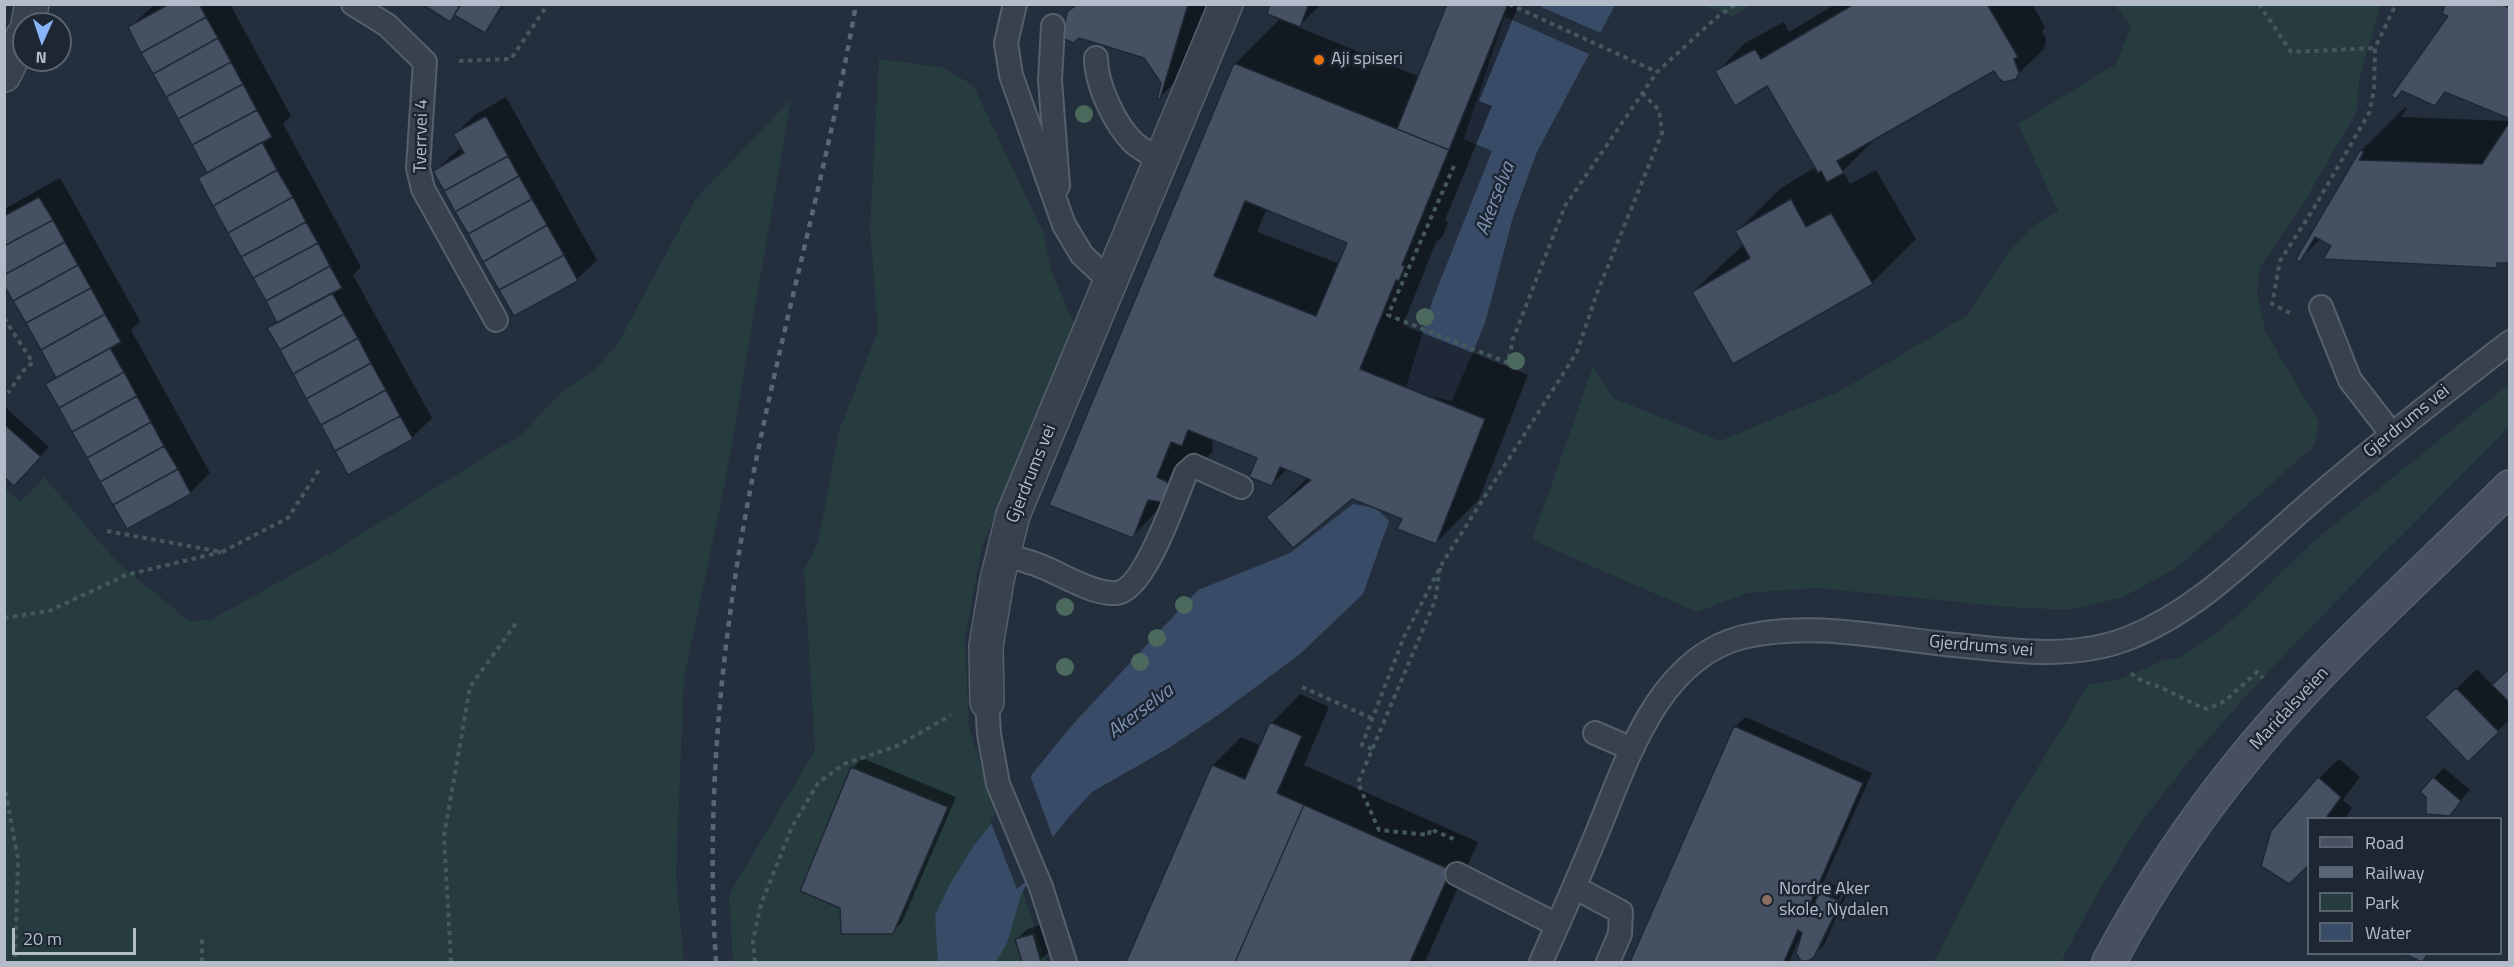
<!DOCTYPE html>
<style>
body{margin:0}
#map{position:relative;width:2514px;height:967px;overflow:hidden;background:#242f3e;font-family:"Titillium Web",sans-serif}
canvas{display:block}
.frame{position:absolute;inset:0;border:6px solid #b4bcc9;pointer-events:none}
.legend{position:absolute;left:2307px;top:817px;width:195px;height:138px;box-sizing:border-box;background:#1d2633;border:2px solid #59626f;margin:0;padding:8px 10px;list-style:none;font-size:18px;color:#b4bcc9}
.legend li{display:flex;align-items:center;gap:12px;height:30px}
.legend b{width:30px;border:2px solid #59626f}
.north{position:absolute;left:12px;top:12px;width:60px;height:60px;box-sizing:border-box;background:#1d2633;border:2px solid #59626f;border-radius:50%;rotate:183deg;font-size:16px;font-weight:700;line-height:24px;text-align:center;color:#b4bcc9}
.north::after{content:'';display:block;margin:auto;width:21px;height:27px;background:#8ab4f8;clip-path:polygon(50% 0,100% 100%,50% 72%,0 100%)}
.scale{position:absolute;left:12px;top:928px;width:124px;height:27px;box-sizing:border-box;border:3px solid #b4bcc9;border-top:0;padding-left:8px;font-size:18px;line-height:21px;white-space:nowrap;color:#b4bcc9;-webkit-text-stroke:4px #1d2633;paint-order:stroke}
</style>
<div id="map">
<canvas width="2514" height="967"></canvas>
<div class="frame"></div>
<ul class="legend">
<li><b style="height:8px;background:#465061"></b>Road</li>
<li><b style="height:8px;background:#5a6575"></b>Railway</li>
<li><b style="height:16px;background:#263c3f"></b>Park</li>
<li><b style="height:16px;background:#394c67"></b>Water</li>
</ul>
<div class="north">N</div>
<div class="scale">20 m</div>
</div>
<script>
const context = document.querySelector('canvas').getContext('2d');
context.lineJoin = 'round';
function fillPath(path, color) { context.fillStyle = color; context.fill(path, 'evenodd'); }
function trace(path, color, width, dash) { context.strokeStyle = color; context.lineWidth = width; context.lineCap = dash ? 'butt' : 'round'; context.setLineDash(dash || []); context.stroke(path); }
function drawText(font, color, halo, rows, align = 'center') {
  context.font = font + ' "Titillium Web",sans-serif'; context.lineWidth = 5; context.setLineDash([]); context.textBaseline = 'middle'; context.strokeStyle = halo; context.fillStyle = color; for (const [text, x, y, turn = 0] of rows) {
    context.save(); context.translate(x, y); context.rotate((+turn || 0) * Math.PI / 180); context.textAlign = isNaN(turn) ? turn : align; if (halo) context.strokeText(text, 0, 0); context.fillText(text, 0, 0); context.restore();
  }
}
fillPath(new Path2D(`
 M1701,5L1751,4V5L1732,16Z
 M2115,5H2381L2359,79L2357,111L2307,197L2260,267L2257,291L2265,331L2319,422L2314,446L2175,569L2123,597L2069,610L2008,607L1818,588L1747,593L1697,612L1532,540L1593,367L1613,398L1720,441L1840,391L1968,315L2008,253L2034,225L2058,211L2018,124L2116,64L2131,27Z
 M879,59L941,67L973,85L1043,232L1052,272L1074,324L982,546L965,637L969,728L1046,962H733L729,895L815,750L804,570L818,543L839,431L878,331L870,228Z
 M791,99L725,483L684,678L676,875L684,962H5V488L20,502L44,477L117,562L189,621L211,620L334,551L522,434L562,391L593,372L618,343L695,200Z
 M2509,384V427C2392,548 2266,663 2162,795C2123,845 2090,906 2061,962H1934L2004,823L2088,685L2118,680L2162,661L2180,657L2214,635L2238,615L2315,540Z`), '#263c3f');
fillPath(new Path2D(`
 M1508,5H1615L1537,152L1513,217L1485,323L1452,401L1428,396L1406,387L1433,299L1492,151L1464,139Z
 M1353,504L1376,508L1389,521L1363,594L1300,654L1218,715L1167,749L1092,792L1067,819L1046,846L1021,895L1007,943L996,962H938L935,915L950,884L974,845L1075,722L1198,590L1290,553Z`), '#394c67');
fillPath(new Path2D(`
 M1508,5H1537L1603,34L1591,55L1503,16Z
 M1030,775L1054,841L1035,874L1017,889L990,820Z`), '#242f3e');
fillPath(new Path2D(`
 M155,4H230L291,116L283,124L361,267L353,275L432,418L412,438L269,329L278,320L200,178L208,170L130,27Z
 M425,4H505L485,32L456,14L450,20Z
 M1074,4H1207L1188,69L1159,98L1162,83L1145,57Z
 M1272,4H1321L1298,27L1420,77L1449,4H1519L1479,101L1492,106L1445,220L1448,222L1443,236L1436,242L1403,325L1528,375L1479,499L1436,543L1404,518L1352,497L1269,517L1308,477L1287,469L1272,484L1259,458L1212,439L1213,451L1133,536L1235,64L1281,18ZM1267,208L1349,242L1340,264L1257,232Z
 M1836,4H2032L2045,27L2042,31L2046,39L2044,49L2015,77L1994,69L1869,141L1871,143L1843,171L1850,184L1876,170L1916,239L1872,283L1693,292L1744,244L1737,231L1781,188L1816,167L1768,84L1717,72L1745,43L1784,22L1789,32Z
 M506,97L597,260L577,279L434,171L462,147L455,134L475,115Z
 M2405,107L2407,108L2401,117L2510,121V261H2501L2497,266L2333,245L2321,238L2300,260L2361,151Z
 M60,178L140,321L131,330L210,473L190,493L47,384L56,375L4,282V209Z
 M4,406L49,447L24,474L4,475Z
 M2477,669L2493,686L2510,670V719L2468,760L2447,698Z
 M1300,694L1329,707L1304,765L1478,842L1425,962H1127L1213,765L1241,737L1261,746L1272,723Z
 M1745,717L1872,773L1819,892L1831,881V884L1848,891L1824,945L1819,950L1844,895L1841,894L1815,951H1818L1813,956L1799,955L1798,941L1789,962H1631L1735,727Z
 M862,758L956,797L902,922L892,932L853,768Z
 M2339,759L2360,777L2343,800L2352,808L2345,818H2308V864L2289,882L2319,778Z
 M2444,768L2470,790L2449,814L2434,778Z
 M1042,925L1050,951L1040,960L1024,962L1017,939L1027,929Z`), '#0007');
const building = new Path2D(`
 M169,4H199L206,17L141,53L128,27Z
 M422,4H461L450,22Z
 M461,4H503L485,33L454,15Z
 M1069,4H1188L1160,99H1157L1161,83L1144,58L1079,38L1074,43L1062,38L1067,12L1075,6Z
 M1270,4H1309L1300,27L1267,14Z
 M1447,4H1508L1449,150L1397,129Z
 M1854,4H1987L2018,57L2014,59L2019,73L2016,79L2004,82L1999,79L1994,71L1837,161L1844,173L1827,182L1821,171L1818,173L1767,86L1735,106L1715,71L1755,49L1761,59Z
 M2445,4H2500L2510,8V119L2445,92L2435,106L2402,91L2396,99L2391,96L2448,16L2442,14Z
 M206,17L218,38L153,74L141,53Z
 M218,38L231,62L166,97L153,74Z
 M231,62L243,84L178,119L166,97Z
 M1234,63L1449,150L1402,265L1405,266L1399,281L1396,280L1360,369L1485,419L1436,544L1397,529L1402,519L1352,499L1293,548L1266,517L1311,480L1280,467L1272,486L1249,477L1257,458L1188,430L1182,446L1171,442L1157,477L1167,482L1170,489L1162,502L1148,500L1133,538L1049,505ZM1245,201L1347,243L1316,316L1214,276Z
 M243,84L257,110L192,145L178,119Z
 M257,110L272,137L207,173L192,145Z
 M486,116L508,156L444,191L433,171L464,153L453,134Z
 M2510,121V263H2497V268L2323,259L2331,246L2315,237L2300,262L2296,259L2360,150L2364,152L2359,160L2482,164Z
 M262,142L277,170L213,206L198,178Z
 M508,156L519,176L455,212L444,191Z
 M277,170L293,197L228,233L213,206Z
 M519,176L532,199L468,234L455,212Z
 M39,197L53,220L4,246V216Z
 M293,197L306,222L241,257L228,233Z
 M532,199L547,225L483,262L468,234Z
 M1791,199L1806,227L1831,213L1873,284L1733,364L1692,292L1750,258L1735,231Z
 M53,220L65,242L4,275V246Z
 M306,222L318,243L253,278L241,257Z
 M547,225L564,255L499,290L483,262Z
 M65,242L78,265L13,301L4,285V275Z
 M318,243L330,266L266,301L253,278Z
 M564,255L578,281L514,316L499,290Z
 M78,265L91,288L26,323L13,301Z
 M330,266L342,288L277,323L266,301Z
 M91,288L105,314L41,350L26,323Z
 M332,293L344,314L280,350L267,328Z
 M105,314L121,342L56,378L41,350Z
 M344,314L358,338L293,374L280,350Z
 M358,338L371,363L306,399L293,374Z
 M110,348L124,372L59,408L45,384Z
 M371,363L386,390L321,425L306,399Z
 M124,372L137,396L72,432L59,408Z
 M386,390L400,416L335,451L321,425Z
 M137,396L151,422L87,458L72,432Z
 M400,416L413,439L348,475L335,451Z
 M151,422L164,446L100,482L87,458Z
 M4,424L41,457L14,486L4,477Z
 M164,446L178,469L113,505L100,482Z
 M178,469L191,494L127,529L113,505Z
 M2510,668V703L2492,685Z
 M2456,688L2499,732L2468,762L2425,717Z
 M1270,722L1302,736L1277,793L1304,805L1235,962H1126L1212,765L1245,779Z
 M1734,726L1863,783L1809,906L1813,908L1820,890L1823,891L1822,894L1840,901L1833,918L1814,957L1808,961H1801L1796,953L1802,933L1798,930L1784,962H1630Z
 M851,767L948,807L893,934H841L840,908L800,891Z
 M2318,777L2341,797L2326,818H2308V866L2289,884L2261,866L2271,831Z
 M2433,777L2461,801L2450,816L2426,814V797L2420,792Z
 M1304,805L1451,870L1410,962H1235Z
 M1033,934L1041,962H1022L1015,939Z
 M2404,954H2428L2422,962Z`);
fillPath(building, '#455162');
trace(building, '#1f2835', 1.5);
const service = new Path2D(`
 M353,4L387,25L425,62L418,168L423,189L496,320
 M1015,4L1006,43L1011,75L1064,225L1082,255L1111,282
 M1053,26L1050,80L1058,186
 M1096,58C1096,84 1115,125 1134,143C1142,150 1153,155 1162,161
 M2321,307L2350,380L2391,433
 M1003,554C1015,558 1027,561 1038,565C1060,573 1093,595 1116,593C1145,591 1175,498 1186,473L1194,466L1241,487
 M987,702L989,734L998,784L1041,887L1065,962
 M1595,733L1632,749
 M1457,874L1557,925
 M1574,887L1621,912L1620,934L1608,962
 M1541,962C1559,922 1577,881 1594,840C1625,767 1655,659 1743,637C1809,621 1880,637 1946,644C2006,650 2071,661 2129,638C2201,609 2253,552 2311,502C2375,446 2442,394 2510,342`);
const minor = new Path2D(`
 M987,702L986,646L997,580L1013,515L1226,4`);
const tertiary = new Path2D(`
 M28,24L32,4
 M4,75L24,34`);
const secondary = new Path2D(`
 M2109,962C2148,889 2195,818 2248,754C2327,658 2422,575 2510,487`);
trace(service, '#565f6c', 26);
trace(minor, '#565f6c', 36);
trace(tertiary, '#565f6c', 36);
trace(secondary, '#565f6c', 36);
trace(new Path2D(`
 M1509,4L1657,72
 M2259,4L2291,52L2375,48
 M459,61L511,59L548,4
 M1454,166L1388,315L1508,363L1513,339L1565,206L1657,72L1716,18L1736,4
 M2290,313L2272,304L2280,261L2314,208L2369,113L2374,90L2375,48L2396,4
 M4,318L33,363L26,367L8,393
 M107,531L222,552L288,518L321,467
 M1440,568L1435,601L1358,783L1379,830L1429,835L1430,829L1456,840
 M4,618L49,611L126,575L221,552
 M2131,673C2143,684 2150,682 2164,689C2179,696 2192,704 2207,709L2225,701L2257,672L2263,678
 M1302,687L1371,718
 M1372,749L1362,745L1404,637L1443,562L1577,352L1597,293L1662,133L1659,110L1642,93
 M4,783L18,859L15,962
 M202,962V936
 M451,962L444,836L470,687L517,622
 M755,962L753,940L761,904L792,827L818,783L844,764L897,746L951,715`), '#44595c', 4, [4.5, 4.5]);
trace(service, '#38414e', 22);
trace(minor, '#38414e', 33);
trace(tertiary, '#38414e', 33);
trace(secondary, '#465061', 33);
trace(new Path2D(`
 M716,962C707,827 717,692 738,559C768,372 824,191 856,4`), '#5a6575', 4.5, [6, 6]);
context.fillStyle = '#4b6a5d';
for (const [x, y] of [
 [1084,114],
 [1425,317],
 [1516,361],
 [1184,605],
 [1065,607],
 [1157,638],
 [1140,662],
 [1065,667]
]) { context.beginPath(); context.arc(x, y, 9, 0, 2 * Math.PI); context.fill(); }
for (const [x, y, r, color] of [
 [1319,60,6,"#e8710a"],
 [1767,900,6,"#8d6e63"]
]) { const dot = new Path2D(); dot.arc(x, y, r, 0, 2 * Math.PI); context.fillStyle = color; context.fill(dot); trace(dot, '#1d2633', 2); }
drawText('18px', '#b4bcc9', '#1d2633', [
 ["Aji spiseri",1331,60],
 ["Nordre Aker",1779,890],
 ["skole, Nydalen",1779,911]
], 'left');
drawText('18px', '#b4bcc9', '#1d2633', [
 ["Tverrvei 4",422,136,-89],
 ["Gjerdrums vei",2407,422,-39],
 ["Gjerdrums vei",1032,474,-68],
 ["Gjerdrums vei",1981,647,5],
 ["Maridalsveien",2290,709,-47]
]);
drawText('italic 20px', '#7c92b1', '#1d2633', [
 ["Akerselva",1496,199,-69],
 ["Akerselva",1141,712,-37]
]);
</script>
